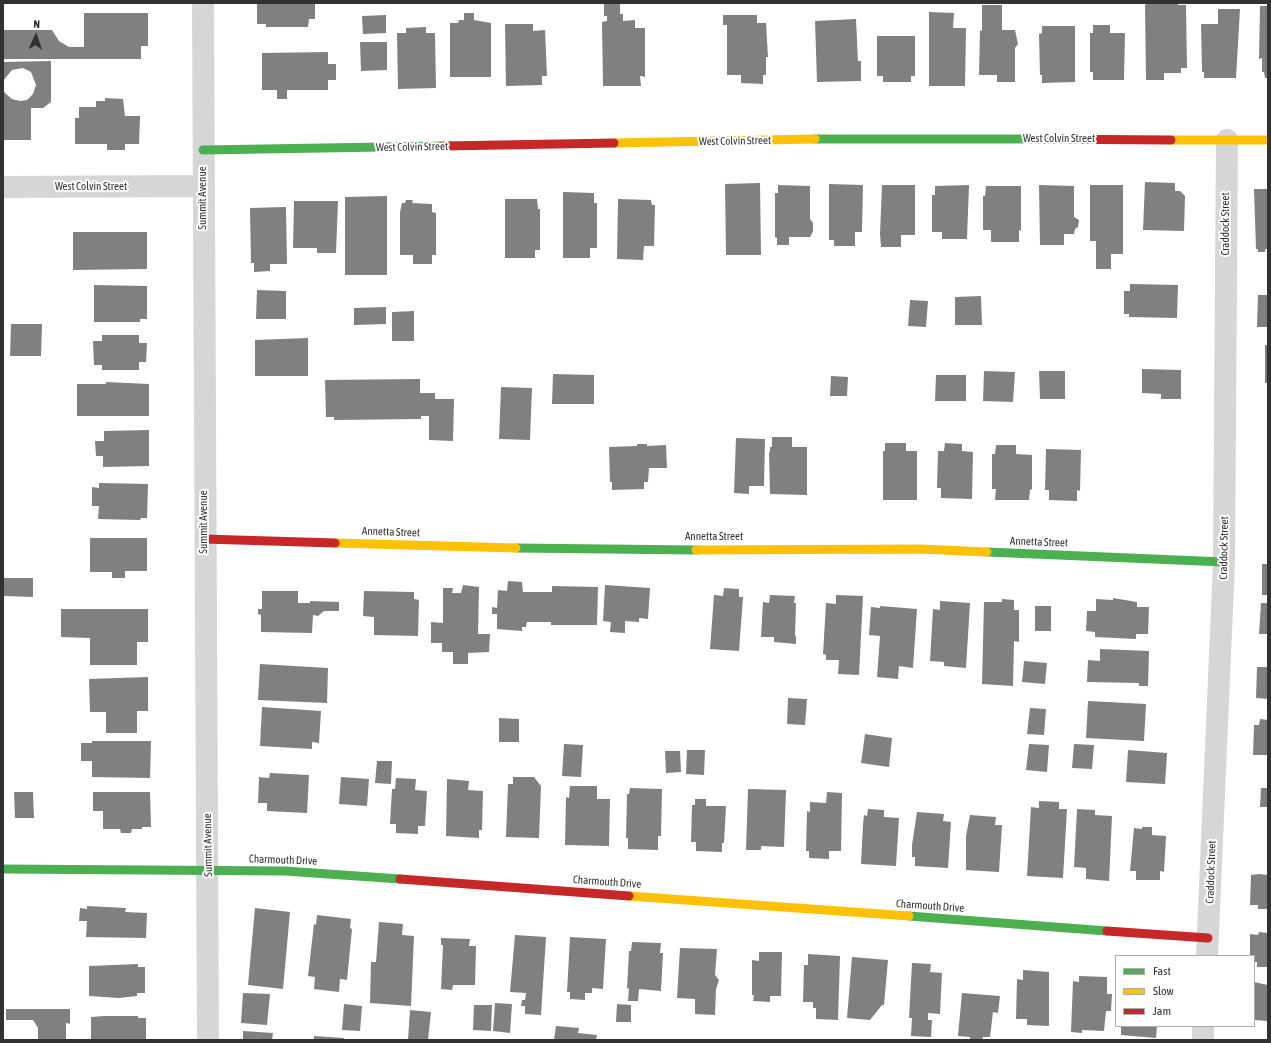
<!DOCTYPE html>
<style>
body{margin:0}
#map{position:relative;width:1271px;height:1043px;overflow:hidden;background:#fff;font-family:"Asap Condensed",sans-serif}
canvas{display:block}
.frame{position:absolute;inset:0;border:4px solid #323232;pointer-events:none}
.legend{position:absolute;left:1115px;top:955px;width:140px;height:72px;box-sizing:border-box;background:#fff;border:1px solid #adadad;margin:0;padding:5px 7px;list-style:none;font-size:12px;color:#323232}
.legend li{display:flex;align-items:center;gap:8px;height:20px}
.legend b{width:20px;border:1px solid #adadad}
.north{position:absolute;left:16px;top:16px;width:40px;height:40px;-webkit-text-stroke:3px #fff;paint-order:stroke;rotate:3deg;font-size:11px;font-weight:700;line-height:16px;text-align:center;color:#323232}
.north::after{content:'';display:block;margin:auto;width:14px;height:18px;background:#323232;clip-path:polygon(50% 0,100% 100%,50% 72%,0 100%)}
</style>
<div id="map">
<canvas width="1271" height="1043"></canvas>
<div class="frame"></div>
<ul class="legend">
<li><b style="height:5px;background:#4caf50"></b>Fast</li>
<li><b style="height:5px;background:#ffc107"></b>Slow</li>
<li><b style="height:5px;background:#c62828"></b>Jam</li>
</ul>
<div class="north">N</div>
</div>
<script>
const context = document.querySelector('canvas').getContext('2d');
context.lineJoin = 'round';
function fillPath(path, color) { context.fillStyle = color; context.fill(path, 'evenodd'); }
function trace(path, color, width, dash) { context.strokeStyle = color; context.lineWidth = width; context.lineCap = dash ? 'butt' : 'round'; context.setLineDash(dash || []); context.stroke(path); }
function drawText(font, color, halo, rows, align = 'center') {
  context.font = font + ' "Asap Condensed",sans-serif'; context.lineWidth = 4; context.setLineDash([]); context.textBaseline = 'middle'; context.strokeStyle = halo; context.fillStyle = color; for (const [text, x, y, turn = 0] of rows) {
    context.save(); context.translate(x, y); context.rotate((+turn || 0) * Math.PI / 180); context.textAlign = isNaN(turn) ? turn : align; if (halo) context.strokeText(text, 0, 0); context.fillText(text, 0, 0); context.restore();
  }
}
fillPath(new Path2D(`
 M257,3H315V19H309L308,27H266V24H257Z
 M604,3H620V14H623V21L635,20V28H645V77L640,76L641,86H603L602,22L607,21V16H604Z
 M1149,3H1178V5H1186L1187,68H1181V73H1164V80H1146L1145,5Z
 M982,5H1002V30H1015L1018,44L1015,48V82H997V75H979L980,30L982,31Z
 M1260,6H1268V78H1265L1264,72H1262V58L1259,59Z
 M1218,9H1240L1236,78H1204V72H1202L1201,24H1218Z
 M929,12L954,13L953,28H966L965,86H929Z
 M84,13H148V46H141V59H3V30H52L59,41L69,47H84Z
 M464,13H474V20L491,23V77H450V23H458L459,20H464Z
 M386,15V33L363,34L362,16Z
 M723,15H757V23H766L768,57H766V75H763V84L741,83V75H727V25H723Z
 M856,19L858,61H861V81L817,82L815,21Z
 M505,24H533V31L545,30L547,76H542V85L506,86Z
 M1093,25H1110V33H1125L1124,80H1093V72H1090V33H1093Z
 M1042,26H1075V82L1042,83V75H1040L1039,34L1042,33Z
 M426,27V33H435L436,88L398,89L397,33H406V28Z
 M877,36H915V76H911V82H883V76H877Z
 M360,42H387V70L361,71Z
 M328,52V64H336V80H328V90H287V99H277V90H262V53Z
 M51,61V102L43,108H31V140H3V88L5,93L12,99L20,101L27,100L33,94L36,85L31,72L23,68L12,70L3,81V62Z
 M105,98L123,99L125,116H140L139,144H125V150H107V144H75V118H79V107H96V101H105Z
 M1145,182L1175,183V191H1180L1185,196L1184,231L1143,230Z
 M760,183L761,255H726L725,184Z
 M829,184L863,185L862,232H855V246H834V240H829Z
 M778,185L810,186V219L813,223V231L810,237H789V245H777V238L775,237V193H778Z
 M882,185H915V235H901V247H881L880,234Z
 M969,185L967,239H942V232H932V195H935V186Z
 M1039,185L1074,186V217L1079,220L1078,227L1075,229L1074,234H1064V245H1040Z
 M1090,185H1123V254H1111V269H1096V241H1090Z
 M986,186H1021V231L1019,230V242H991V230H983V196H985Z
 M1254,189H1268V249H1265V252H1258V249H1256Z
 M563,192L594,193V203H597V248H590V258H563Z
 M387,196V275H345V197Z
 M505,199H537L538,209H540V250H535V258H505Z
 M618,199L651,200L652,205H655L654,246H644L643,260L617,259Z
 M406,200H413L412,203L432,204V212L436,213V255H432V264H413V255H400V212L402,203H405Z
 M294,201H338L336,253H317V248H293Z
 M286,207L287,264H270V271L254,272V263H251L250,208Z
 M73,232H147V269L73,270Z
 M1130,284L1178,285L1177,318L1129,317V314H1124V291H1130Z
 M94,285L147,286V319H140V322H94Z
 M257,290L286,291V319H256Z
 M1258,295H1268V327H1257Z
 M981,296L982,325H955V297Z
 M910,300L928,301L926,327L908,326Z
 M386,307V324L354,325V308Z
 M414,311V341H392V312Z
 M11,324H42L41,356H10Z
 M102,335H139V343H147L146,362H139V370H102V365H94L93,341H102Z
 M308,338V376H255V340Z
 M1265,345H1268V383H1265Z
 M1142,369L1181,370V399H1161V394L1142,393Z
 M984,371L1015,372L1013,402L983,401Z
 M1039,371H1065V399H1040Z
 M553,374L594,375V404H552Z
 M936,375H966V401H935Z
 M831,376L848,377L847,396H830Z
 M420,379V393H435V399H454L453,441L429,440V416H421V419L334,420V417H326L325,380Z
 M106,382L149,384V416H77V384H106Z
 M501,387L532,388L530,440L499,439Z
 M149,430V466L103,467V456H96L95,441H104V431Z
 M772,437H792V447H807V495L770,494L769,452H770V447H772Z
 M736,438L765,439L764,486H749V494L734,493Z
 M885,443H906V451H917V500H883V451H885Z
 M945,443L962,444V451L973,452L972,499L941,498V488H937L938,451H944Z
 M637,444H647V446L666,445L667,468H649L648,482H644V489L612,490V482H610L609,447L637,446Z
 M996,445H1016V454L1032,455V489L1030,490L1029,500H995L996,489H992V454H995Z
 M1046,449L1081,450L1080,491L1077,490V501L1049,500V490H1045Z
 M99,483L148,484L147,518H141L140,520L98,519L99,506H92V487L99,488Z
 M90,538H147V571H125V578H112V572H90Z
 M1262,564H1268V595H1262Z
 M4,578H33V597L4,596Z
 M508,581L522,582L523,592H552V586L598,587L597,625H551V622H527L526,627H522V631L497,629V614H492V607L497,608L498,590L507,591Z
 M463,585L479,587L478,634H490L489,652L468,653V664H453V652H442V643H431V622L443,623V588H453L452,593H461Z
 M605,585L650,588L648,619L639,618V622L625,621V633L610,632L611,622L603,621Z
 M724,588L739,589V597H743L739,651L710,649L714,595L723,596Z
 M262,591H298V603H310V601L339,602V611H324L318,616L313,615L312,633L261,632V615L258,614V609H262Z
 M364,591L414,592V599L419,600L418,636L374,635V617L363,616Z
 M770,595L795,596L794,603H796L795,636H796V644L774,642V637H761L763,602L769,603Z
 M836,595L863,596L859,675L838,674L839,660H826V655L823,654L826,603L836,604Z
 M1113,598L1137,602V607H1149L1148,634H1136V639L1095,637V632L1086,631L1087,611H1096V599L1113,600Z
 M1002,599L1014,600V610H1019V642L1014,641L1013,686L982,684L984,602H1002Z
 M940,601L970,603L966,668L944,666V662L930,661L933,609L940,610Z
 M1261,603H1268V634H1259Z
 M880,606L917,609L913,668L899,666L898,679L877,677L880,636L869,635L871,607L880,608Z
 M1035,606H1051V631H1035Z
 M61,609H148V642H137V665H90V638L61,637Z
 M1100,649L1149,651L1148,686H1139V683L1087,682L1088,660L1100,661Z
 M1024,661L1047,663L1045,684L1022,682Z
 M260,664L328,668L327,703L258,700Z
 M1257,667H1268V699L1256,698Z
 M148,677V711H137V733H106V712H90L89,679Z
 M788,698L807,699L805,725L787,724Z
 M1088,701L1146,704L1144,741L1086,738Z
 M262,707L321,711L319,743L312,742V749L260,746Z
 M1030,708L1046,709L1044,735L1027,734Z
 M499,718L519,719V742H499Z
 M1260,719L1268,720V755H1253L1254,725H1259Z
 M865,734L892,738L889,767L861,763Z
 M92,741H151L150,778L92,777V761H81V743H92Z
 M564,744L583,745L581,777L562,776Z
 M1029,744L1049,745L1047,772L1026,770Z
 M1074,744L1094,745L1092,769L1072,768Z
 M687,750H705L704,775L686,774Z
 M1128,750L1167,753L1165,784L1126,782Z
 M665,751H680L681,772L666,773Z
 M377,761H392L391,784L375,783Z
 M270,773L309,775L307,813L267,811V803H258L259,777L269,778Z
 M341,777L369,779L367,806L339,804Z
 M513,777H534L541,786L539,838L506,837L508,784H513Z
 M396,778L416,779L415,790L427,791L425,826H418V834L396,833V824H390L392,789H395Z
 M447,779L469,781L468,790L483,791L482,830H479V838L446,836Z
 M570,786H597V799H610L609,846L565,845L566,797L569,798Z
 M630,788L662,789L661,836H658V850L628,849V838H626L627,794H629Z
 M1261,788H1268V807H1260Z
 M748,789L786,790L784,847L761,846V850H746Z
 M14,792H33L34,818H15Z
 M93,792H150L151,827H142V829H132L131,833H121L120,829H103V811H93Z
 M827,792L842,793L841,851H829V859L809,858V851H806L807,811L810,812V802L826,803Z
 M695,799H706V806H726L724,843H722V852L696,851V842H691L692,805H695Z
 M1039,801L1059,802V809H1067L1063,878L1027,876L1031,807L1039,808Z
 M868,809L884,810V817L899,818L896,866L861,864L863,825L864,815L867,816Z
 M1077,809L1095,810V815L1112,816L1109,881L1086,879V868L1074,867Z
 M917,812L944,814L943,821L951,822L948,868L915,866V857H912V845Z
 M970,815L996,817L995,825H1002L999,872L966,870V836Z
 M1142,827H1152V835L1166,836L1164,872L1160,871V880H1136V871H1130L1134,828L1142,829Z
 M1259,874L1268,875V909H1258V905H1250L1251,875Z
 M87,906L126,908L125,912L147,913L146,938L86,937L87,921H79L80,908L87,909Z
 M255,908L290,912L283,989L248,985Z
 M317,915L351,919L350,928L352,929L347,980L340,979L339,992L314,989L315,977L308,976L314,924L316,925Z
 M379,922L403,924L402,935L414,936L411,1006L370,1003L371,962H376Z
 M1259,932L1268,933V967H1257V962H1254V956H1250V934L1258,935Z
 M515,935L546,937L541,1015L525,1014V1006H521L522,1000H525L526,993L510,992Z
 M570,937L606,939L603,989L592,988V993H585V1000L570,999V992H567Z
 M441,938L470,939L469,946H476L475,985H453L452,990L441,989L443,945H441Z
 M632,942L661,943L660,953H663L661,991L639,989L638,1001H628L629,988L627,989L629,951H631Z
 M680,948L717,949L715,975L719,980L716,989L715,1015L695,1014V999L677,998Z
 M759,952H782L781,996H770V1002L753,1001L754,995H752V960L759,961Z
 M808,954L840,956L838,1020L816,1019V1008H813V1002H803L804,965H808Z
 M852,957L888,960L884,1005H882L870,1020L847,1018Z
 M912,963L931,964L930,972L942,973L940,1014L928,1013V1020H932L931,1037L911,1036L912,1018H909Z
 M138,964V967H145V993H137V996L119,998L89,996V966Z
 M1023,970L1049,972V1026L1027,1025V1019H1016L1017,979L1023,980Z
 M1079,976L1107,977V994H1112L1111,1011H1106L1104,1031L1082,1030V1033L1071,1032L1073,981L1079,982Z
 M1254,982L1268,985V1021L1254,1020Z
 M243,993L270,994L267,1025L241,1023Z
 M962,993L1000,996L998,1013L993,1012L990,1037H983L982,1040H970V1037L958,1036Z
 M495,1003L512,1004L510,1033L493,1031Z
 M344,1004L362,1006L360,1031L342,1030Z
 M617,1004L631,1005V1022H616Z
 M474,1005H492L491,1031L473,1030Z
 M6,1009H70V1024L66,1023V1040H38V1028L33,1020H6Z
 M410,1010L431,1012L428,1040H408Z
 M104,1016H138V1018H146V1040H91V1017Z
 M556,1026L579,1028L578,1033L597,1035L596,1040H554Z
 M1121,1026H1157L1156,1038L1121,1035Z
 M243,1031L273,1033L272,1040H243Z
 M314,1036L344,1038V1040H314Z`), '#808080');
trace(new Path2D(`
 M203,3L208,1040
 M3,187L203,186
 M1207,956L1224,562L1227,140
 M1203,1040V1026`), '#d6d6d6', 22);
trace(new Path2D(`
 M815,139H1032
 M203,150L443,146
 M516,548L696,550
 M987,552L1224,562
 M3,869L285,871L400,879
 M909,916L1107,931`), '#4caf50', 9);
trace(new Path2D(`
 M1171,140H1268
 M614,143L815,139
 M335,543L516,548
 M696,550L920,549L987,552
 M629,896L909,916`), '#ffc107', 9);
trace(new Path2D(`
 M1032,139L1171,140
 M443,146L614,143
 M204,539L335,543
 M400,879L629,896
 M1107,931L1208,938`), '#c62828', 9);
drawText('11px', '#323232', '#fff', [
 ["West Colvin Street",1059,139],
 ["West Colvin Street",735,141,-1],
 ["West Colvin Street",412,147,-1],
 ["West Colvin Street",91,187],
 ["Summit Avenue",203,198,-90],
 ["Craddock Street",1226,224,-90],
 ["Summit Avenue",204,522,-90],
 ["Annetta Street",391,532,2],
 ["Annetta Street",714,537],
 ["Annetta Street",1039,542,2],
 ["Craddock Street",1224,548,-89],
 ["Summit Avenue",208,845,-91],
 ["Charmouth Drive",283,860,2],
 ["Craddock Street",1211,872,-88],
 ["Charmouth Drive",607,882,4],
 ["Charmouth Drive",930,906,4]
]);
</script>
